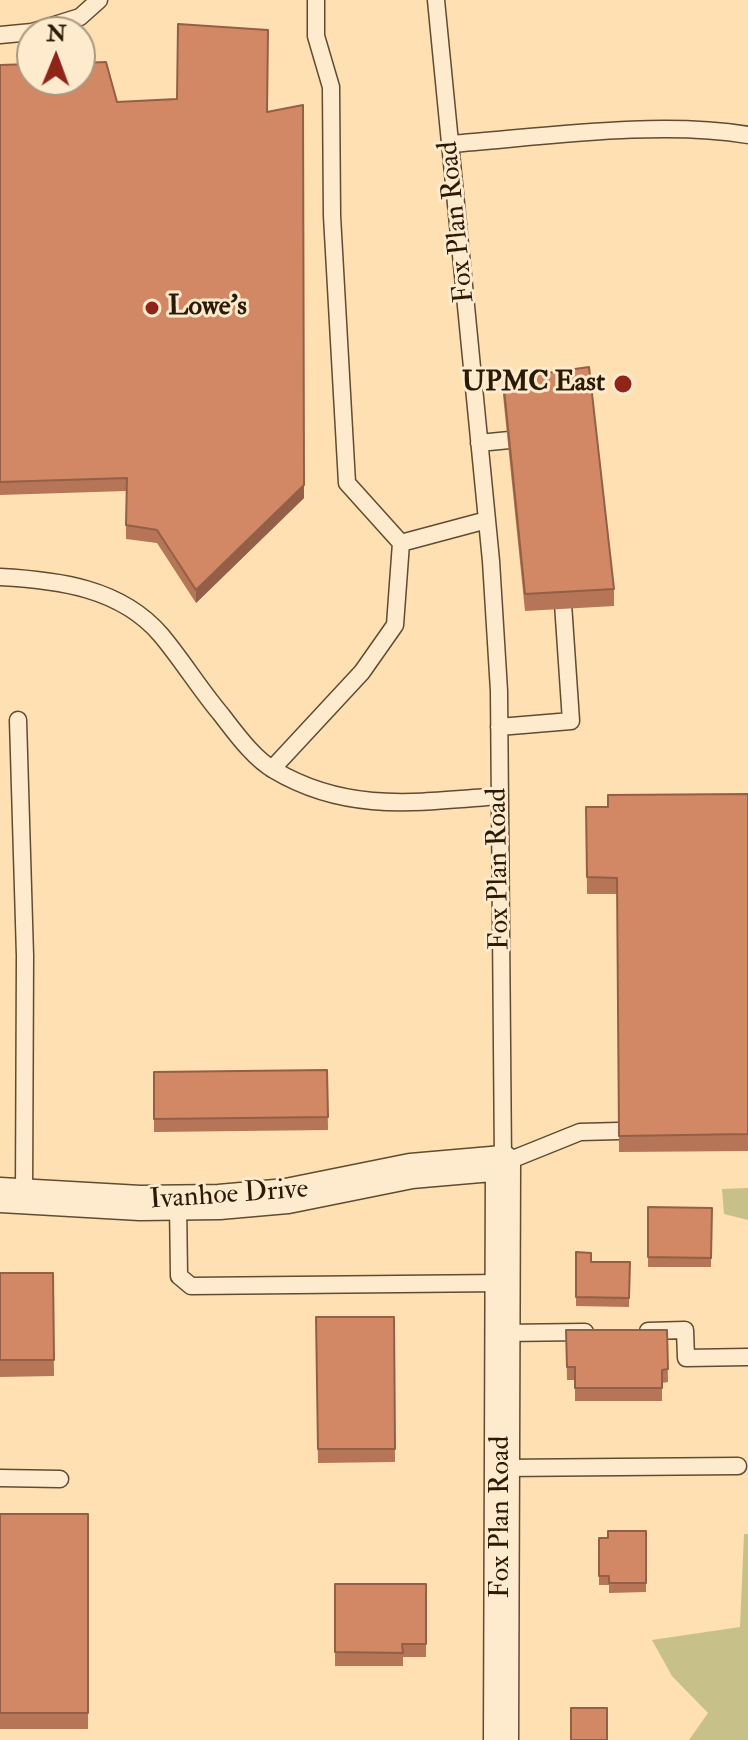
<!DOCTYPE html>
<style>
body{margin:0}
#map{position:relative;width:748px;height:1740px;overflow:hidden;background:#fee0b3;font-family:"IM FELL Double Pica",serif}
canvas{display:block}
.north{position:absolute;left:16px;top:16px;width:80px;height:80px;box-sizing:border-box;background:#feebce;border:2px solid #a9977e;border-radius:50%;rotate:1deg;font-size:22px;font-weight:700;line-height:32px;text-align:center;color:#2a1a06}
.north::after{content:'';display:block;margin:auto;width:28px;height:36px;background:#8f2418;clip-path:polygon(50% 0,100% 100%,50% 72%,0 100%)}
</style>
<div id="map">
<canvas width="748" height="1740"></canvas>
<div class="north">N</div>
</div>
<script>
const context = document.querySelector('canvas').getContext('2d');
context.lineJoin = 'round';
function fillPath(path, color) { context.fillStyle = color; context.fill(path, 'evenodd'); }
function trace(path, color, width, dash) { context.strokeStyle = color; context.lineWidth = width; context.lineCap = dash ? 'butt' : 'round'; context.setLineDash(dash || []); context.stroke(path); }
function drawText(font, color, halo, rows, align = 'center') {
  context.font = font + ' "IM FELL Double Pica",serif'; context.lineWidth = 6; context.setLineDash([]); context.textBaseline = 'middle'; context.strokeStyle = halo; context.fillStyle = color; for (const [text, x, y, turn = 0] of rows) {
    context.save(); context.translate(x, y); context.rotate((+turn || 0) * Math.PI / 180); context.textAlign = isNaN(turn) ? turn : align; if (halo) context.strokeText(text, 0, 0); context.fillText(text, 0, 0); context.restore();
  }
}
fillPath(new Path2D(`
 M748,1188V1220L724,1214L722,1189Z
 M744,1534H748V1740H689L708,1713L672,1676L652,1640L740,1627Z`), '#c7c088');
const service = new Path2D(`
 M316,0V36L331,87L332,216L347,483L401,543L487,520
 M436,0L491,561L499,691L503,1163L580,1132L619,1131
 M32,32L80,17L99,0
 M0,35L32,32
 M450,144C542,137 658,120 748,135
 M479,443L530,438
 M0,577C58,580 121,588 161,635C182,660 199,688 220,713C235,732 253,758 274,770C348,814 419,802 500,796
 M18,720L25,956L24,1196
 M499,727L571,721L562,589
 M272,769L362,672L395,625L401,543
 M178,1202L179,1276L191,1286L503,1283
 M648,1331L685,1330L686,1358L748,1357
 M503,1333L585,1332
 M502,1468L738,1466
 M0,1478L60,1479`);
const minor = new Path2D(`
 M0,1195L140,1203L219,1202L287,1196L411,1171L503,1163L501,1740`);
trace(service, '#5f4c31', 19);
trace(minor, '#5f4c31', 37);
trace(service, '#feebce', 16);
trace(minor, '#feebce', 34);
fillPath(new Path2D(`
 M0,65L117,102L267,112L304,498L196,603L157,543L126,539V491L0,495Z
 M503,379L614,589V606L525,611L503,395Z
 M748,794V1151L619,1152L617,894H587L586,807H608Z
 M327,1070L328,1130L154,1132V1072Z
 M648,1207L712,1208L711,1267H648Z
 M576,1252L591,1262H630L629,1307L576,1306Z
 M0,1273H53L54,1376L0,1377Z
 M316,1317H394L395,1462L318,1463Z
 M566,1330H667L668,1382L662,1383V1401H575V1380H567Z
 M0,1514H88V1729H0Z
 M646,1531V1592L609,1593V1585H599V1538H608Z
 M335,1584H426V1657H403V1666H335Z`), '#b57556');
fillPath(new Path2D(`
 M304,485V498L196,603V590Z`), '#935f46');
const building = new Path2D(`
 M178,24L268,30L267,112L303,105L304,485L196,590L157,530L126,525L127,478L0,482V65L32,64V80H80V63L106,62L117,102L177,99Z
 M589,367L614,589L525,594L503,379Z
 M748,794V1134L619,1136L617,878L587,877L586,807H608V795Z
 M327,1070L328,1117L154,1119V1072Z
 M648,1207L712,1208L711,1258L648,1257Z
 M576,1252L591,1253V1262H630L629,1298L576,1297Z
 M0,1273H53L54,1360H0Z
 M316,1317H394L395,1449H318Z
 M566,1330H667L668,1369L662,1370V1388H575V1367H567Z
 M0,1514H88V1713H0Z
 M608,1531H646V1583H609V1576H599V1538H608Z
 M335,1584H426V1644H402L403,1653L335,1652Z
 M571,1708H607V1740H571Z`);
fillPath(building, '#d28864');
trace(building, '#935f46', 2);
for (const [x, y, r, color] of [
 [152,308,8,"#8f2418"],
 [623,384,10,"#8f2418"]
]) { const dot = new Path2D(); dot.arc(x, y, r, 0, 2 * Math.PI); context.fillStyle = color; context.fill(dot); trace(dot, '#feebce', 3); }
drawText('28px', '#2a1a06', '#feebce', [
 ["Fox Plan Road",458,222,-96],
 ["Fox Plan Road",500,869,-91],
 ["Ivanhoe Drive",229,1196,-4],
 ["Fox Plan Road",502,1517,-90]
]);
drawText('bold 28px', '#2a1a06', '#feebce', [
 ["Lowe's",168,308],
 ["UPMC East",605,384,"right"]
], 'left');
</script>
